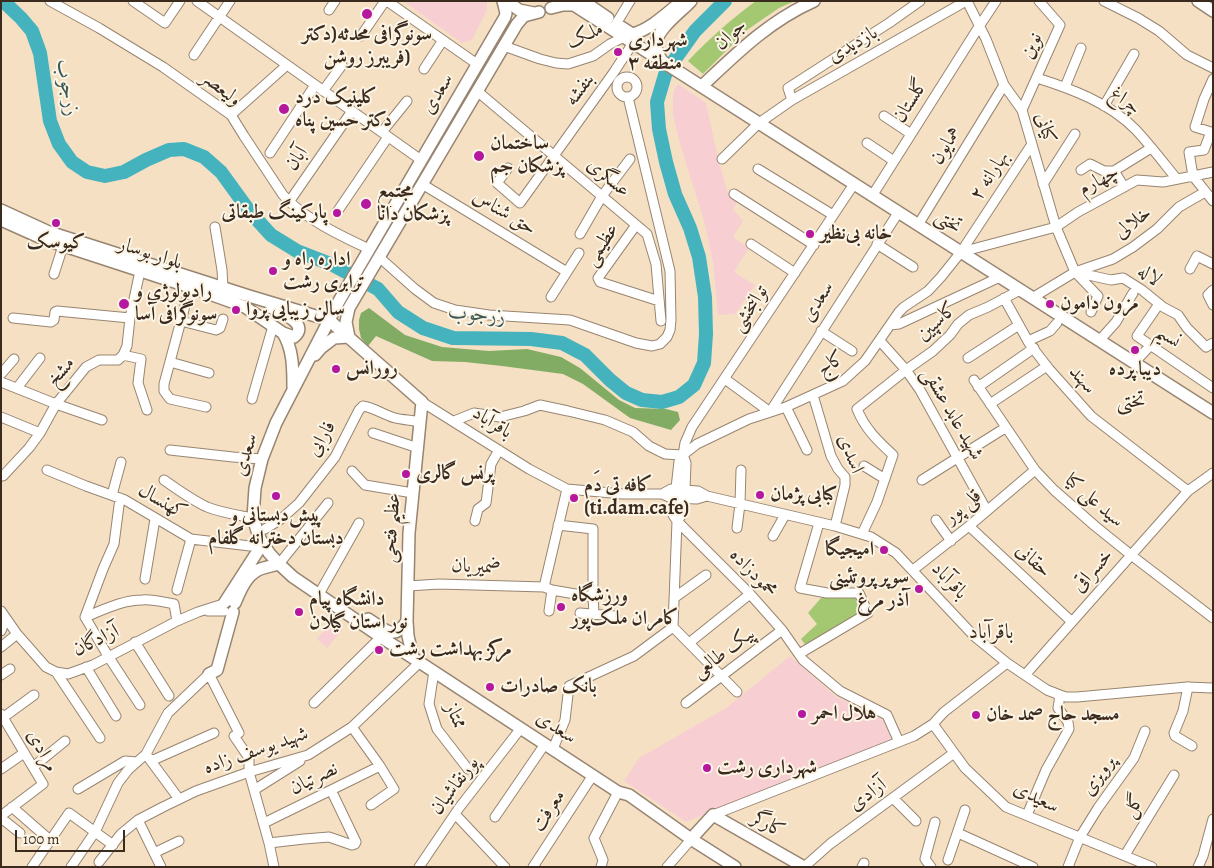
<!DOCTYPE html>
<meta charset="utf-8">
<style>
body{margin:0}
#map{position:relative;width:1214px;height:868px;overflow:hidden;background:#f5e0c4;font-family:Alegreya,serif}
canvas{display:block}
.frame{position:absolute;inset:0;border:2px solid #3b2a1e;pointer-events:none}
.scale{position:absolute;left:15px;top:830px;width:110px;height:22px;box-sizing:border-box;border:2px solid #3b2a1e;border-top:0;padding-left:6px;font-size:15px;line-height:18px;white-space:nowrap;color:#3b2a1e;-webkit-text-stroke:4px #fcf5e5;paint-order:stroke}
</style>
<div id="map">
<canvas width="1214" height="868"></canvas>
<div class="frame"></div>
<div class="scale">100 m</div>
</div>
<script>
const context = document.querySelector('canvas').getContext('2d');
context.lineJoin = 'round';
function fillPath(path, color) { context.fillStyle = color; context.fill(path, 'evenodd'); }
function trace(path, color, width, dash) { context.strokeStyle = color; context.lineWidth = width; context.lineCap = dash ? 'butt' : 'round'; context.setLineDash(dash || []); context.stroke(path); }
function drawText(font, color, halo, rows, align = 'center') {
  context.font = font + ' Alegreya,Amiri,serif'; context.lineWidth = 4; context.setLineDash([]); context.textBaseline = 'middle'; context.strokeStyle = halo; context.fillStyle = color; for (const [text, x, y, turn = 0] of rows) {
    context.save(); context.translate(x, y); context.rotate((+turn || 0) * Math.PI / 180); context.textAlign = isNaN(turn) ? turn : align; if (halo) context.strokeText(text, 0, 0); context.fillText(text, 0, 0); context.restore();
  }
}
fillPath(new Path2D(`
 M403,1H487V10L472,40L462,43Z
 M678,84L706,103L719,162L728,194L738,201L733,209L743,221L733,237L749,248L734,272L755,285L735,314L718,315L713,262L704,221L680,144L673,115V98L675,88Z
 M333,620L343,629L327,648L317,639Z
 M790,656L835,696L884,720L892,740L792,778L686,822L624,781L639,758L726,708Z`), '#f7cfd3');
fillPath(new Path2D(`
 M756,1H795L779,8L747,30L703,74L688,61C710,38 730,20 756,1Z
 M856,595L863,610L806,646L801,639L817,624L808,613L821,598Z`), '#a3c871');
fillPath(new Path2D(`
 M369,308L405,335L442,347L489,351L527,349L561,357L580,368L619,400L635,408L666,409L678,412L680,420L671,430L630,418L583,384L563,374L502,366L465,362L432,361L376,336L368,346L361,338L359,329V320L361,313Z`), '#82ac63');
trace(new Path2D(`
 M3,1L21,18L32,31L40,53L50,121L59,144L72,162L87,172L105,176L124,172L146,160L169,150L184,149L204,157L221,172L250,212L271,235L297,251L333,265L378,289L398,312L423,328L453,338L531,339L562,343L585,355L610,380L626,393L642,400L662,402L679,397L694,385L704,363L706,334L705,297L699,257L690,228L675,194L666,162L659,129L657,102L665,75L668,69L695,31L725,1`), '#44b3bd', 14);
const minor = new Path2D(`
 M50,1L99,28L163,67L231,115L244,136L283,195C303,218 341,236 369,249
 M133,1L165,23L180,1
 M197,1L421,160
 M387,1L477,64
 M967,1L986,39L1004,85L1022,110L1056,227L1075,272L1098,296L1091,312
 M1104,1L1138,18L1159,31L1187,55L1213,68
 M329,10L335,1
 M616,24L630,1
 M361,36L385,1
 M504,46L540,59L556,63L568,64L593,56L610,44L624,37
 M194,55L230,1
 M424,69L443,40
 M617 87a10 10 0 1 1 20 0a10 10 0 1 1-20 0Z
 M1037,78C1072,89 1110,103 1136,130C1150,145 1163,162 1176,178
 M1065,87L1081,48
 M323,91L342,65
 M477,91L647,234L656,264L661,321
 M792,100L788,88L889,23L920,1
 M1104,106L1134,54
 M1022,110L1060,25L1039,1
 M231,115L287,65
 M884,116L911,134
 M382,132L407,101
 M867,143L894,161
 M270,153L315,85
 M722,159L759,123L792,100L966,1
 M508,168L497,183L520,203L614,72L633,43
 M758,169L833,215
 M1081,170L1090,164L1104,171H1114L1151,148
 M1114,171L1124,187
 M1193,176L1189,152L1204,150L1211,132L1195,127L1204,99L1213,79
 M1193,176L1213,201
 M422,184L567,272
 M854,184L692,427L685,443L683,455L679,461L673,515L677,521L750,594L782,630L803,660L840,691L887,715L899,742
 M1043,184L1075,134
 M734,194L814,245
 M872,196L980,25L996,1
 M289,202L352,111
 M337,212L388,137
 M636,225L598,278L600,282L659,301
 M918,225L1004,85
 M215,227L222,270L223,288
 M580,234L602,196L630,159
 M751,244L795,273
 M877,244L913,267
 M961,252L1056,227L1078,212L1137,180L1163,182L1213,172
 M379,257L415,289L434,303L455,310L489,315L570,320L636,343L652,346L660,344L667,337L670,330L671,320L670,271L628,97
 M1190,269L1197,256L1213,264
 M1075,272L1111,280L1123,278L1142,290L1163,307L1178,315L1187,328L1206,347L1213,343
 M54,274L63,246
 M190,287L164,384V391L170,399L206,407
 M1213,290L1208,295L1213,305
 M551,297L579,253
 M1004,298L1029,343L1049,369L1091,416L1188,491
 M1032,298L1075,272L1113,259L1133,247L1157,229L1179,207L1205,192
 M1159,304L1137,336L1213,388
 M13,318L51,322L54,320L55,312L57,311L130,318
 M181,321L216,330L220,328L223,319
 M890,325L899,324L1000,277
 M821,331L852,351
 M880,341L906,370L920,390L987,511
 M1028,341L1050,331L1057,323
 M1099,341L1116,322L1133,293
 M123,355L141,359L138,383L147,410
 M968,358L1019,325
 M170,362L209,373
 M1134,363L1150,346
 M1,374L14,359
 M725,379L770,412
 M974,380L1035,470L1054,490L1095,526L1131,555L1213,618
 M1,382L56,404L86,367L99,360H118L123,355L127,346L130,318L140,271
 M978,387L1034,348
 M17,388L40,358
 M813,395L831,456L838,469L845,477V485L835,526
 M252,399L273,326
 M422,402L529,469L567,489L623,494H662L671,498L697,499L707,496
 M990,404L1047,366
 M786,407L807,450
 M770,412L898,213
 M1,417L40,433L56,404L102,420
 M454,421L474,413L500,417L524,411L540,405L568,411L605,420L633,432L649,446L665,454L683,455
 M373,433L418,448
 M170,450L233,457L262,459
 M683,455L697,444L749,419L786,407L843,381L865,361L899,312L904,307L928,291L941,277L961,252L1032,144
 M864,466L885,479
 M47,470L86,486L125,500L191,539L250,546L263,543
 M352,471L365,485L413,493
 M3,476L29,448L40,433
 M164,480C178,490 192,500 207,507C222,513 238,515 253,518
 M922,480L1005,428
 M662,494L671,489L698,491L707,496L835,526L871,537L896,553L974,636L1007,663L1047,690L1060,695L1066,697H1077L1187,687L1213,688
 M112,495L121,462
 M120,498L114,544L103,569L85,617L108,656L140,705
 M936,520L951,541
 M475,521L478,509L486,503L491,464L499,450
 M558,525L593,529V597L594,614
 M969,526L1072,622
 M737,528L740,504L741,470
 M265,529L281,519L299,503L335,457L359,410L363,406C373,407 384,415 395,418C403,420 412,420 420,422
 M862,534L877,502L893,455C878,441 865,429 857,409L906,370L933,351L950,335L958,324L969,315L988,307L1020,290
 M773,536L785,515
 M279,564L328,503
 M913,570L969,526L1035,470
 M145,579L155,519
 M408,586L439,584L544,587L567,489
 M544,587L552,590L593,597
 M177,590L191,539
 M319,594L359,523
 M674,598L706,575
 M1,611L17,634L46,667L56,672L68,674L93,665L177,621L198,612L223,604
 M208,611H224
 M549,611L552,590
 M580,613L615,616
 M85,617C103,610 122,600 142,600C152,599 163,602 174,604L177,621
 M673,627L677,521L681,516L685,490L686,463L683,455
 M673,627L737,692
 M1,631L6,618
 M135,642L169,696
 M689,643L750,594
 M1,647L17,634
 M799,654L868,613L859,593H827L800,588L819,523
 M86,667L116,716
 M434,671L429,704L437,729L468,769
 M56,672L100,738
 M1,675L10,669
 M1025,675L1188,491L1213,473
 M1188,687L1183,711L1174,733L1175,736L1192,746
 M314,703L381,637
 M686,703L782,630
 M1,714L43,784L1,816
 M1,719L34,695
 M933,724L965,768L1006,807L1152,867
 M352,727L380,766L394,789L371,805
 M553,749L565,720L569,686L634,656L673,627
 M148,757L179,799
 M151,761L214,733
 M33,767L65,741
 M1,769L24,753
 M78,789L125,761L137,762
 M254,790L300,761
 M893,798L916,821
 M12,807L51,841
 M455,814L505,867
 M713,815L914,736L933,724L944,712L1007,663
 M1027,815L1046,770L1069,729L1068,722L1058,708L1060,695
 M495,817L545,744
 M1,818L20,833
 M138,820L161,867
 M264,823L380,766
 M958,833L1033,867
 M269,843L304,839L329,837L352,845L355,844L356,842L331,790
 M154,853L179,841
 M1125,855L1174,775
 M948,860L965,810
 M99,862L121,834L138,820L163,807L196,791L249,772L308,755L352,727L420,662
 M32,867L69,813L113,845
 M71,867L95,832L118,783L128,770L146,754L168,713L209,674L239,733L234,736L249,758V772L269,843L274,867
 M419,867L459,808L521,728
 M533,867L593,775
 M601,867L603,860L594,838L618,792
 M667,867L688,843
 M804,867L830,844L954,753
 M862,867L864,863
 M931,867L925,859L935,822
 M1068,867L1080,837L1098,808L1134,758L1145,731
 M1198,867L1203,856L1213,819`);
const major = new Path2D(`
 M503,1L506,13L505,17L339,301L276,423L262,459L255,488L253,518L259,537L269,553L279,564L293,577L381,637L618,792L629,795L691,839L735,867
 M507,1L519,10L534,13
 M583,1L608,18
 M1198,1L1213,11
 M551,8L563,5H574L1213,413
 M621,27L632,34C650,30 668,12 682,1
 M662,61C659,56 655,49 656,43C658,28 681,12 691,1
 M702,86C737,53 769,21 814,1
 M1,210L49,232L249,296L329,320L422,402L409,533L407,621L408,636L413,657
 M1,220L46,240L190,287L232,302L245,307L283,333C293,349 293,368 293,387
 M272,308C282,313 310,324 294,337L283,333
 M349,337L346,322L349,308L517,24L524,16L539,12
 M315,355L321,348L334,338L349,337
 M225,602L263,543
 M235,603C240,591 246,576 258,570C264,567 272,566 279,564
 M368,619C384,629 394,642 407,621
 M209,674L217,670L233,612
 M691,839L713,815L804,867`);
trace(minor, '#988571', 11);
trace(major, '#988571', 14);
trace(minor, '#fff', 9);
trace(major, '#fff', 11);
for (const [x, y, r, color] of [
 [367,14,6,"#b5179e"],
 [618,52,5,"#b5179e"],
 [284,109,6,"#b5179e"],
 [479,156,6,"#b5179e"],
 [366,204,6,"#b5179e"],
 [337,213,5,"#b5179e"],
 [56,223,5,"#b5179e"],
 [810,234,5,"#b5179e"],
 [273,271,5,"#b5179e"],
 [124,304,6,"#b5179e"],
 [1050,304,5,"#b5179e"],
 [236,310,5,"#b5179e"],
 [1135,350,5,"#b5179e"],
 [336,369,5,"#b5179e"],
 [406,474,5,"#b5179e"],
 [760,495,5,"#b5179e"],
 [276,496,5,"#b5179e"],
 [574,498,5,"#b5179e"],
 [884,550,5,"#b5179e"],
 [919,589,5,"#b5179e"],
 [561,607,5,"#b5179e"],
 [299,612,5,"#b5179e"],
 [379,650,5,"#b5179e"],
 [490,687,5,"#b5179e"],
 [802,714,5,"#b5179e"],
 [976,715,5,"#b5179e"],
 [707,768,5,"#b5179e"]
]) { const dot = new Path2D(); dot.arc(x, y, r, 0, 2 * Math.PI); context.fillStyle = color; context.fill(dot); trace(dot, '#fcf5e5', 2); }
drawText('bold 20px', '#3b2a1e', '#fcf5e5', [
 ["سونوگرافی محدثه(دکتر",367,35,"center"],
 ["فریبرز روشن)",367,58,"center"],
 ["شهرداری",628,41],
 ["منطقه ۳",628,64],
 ["کلینیک درد",295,98],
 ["دکتر حسین پناه",295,121],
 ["ساختمان",490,144],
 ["پزشکان جم",490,167],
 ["مجتمع",377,192],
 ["پزشکان دانا",377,215],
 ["پارکینگ طبقاتی",327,213,"right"],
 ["خانه بی‌نظیر",820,234],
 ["کیوسک",56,243,"center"],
 ["اداره راه و",283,260],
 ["ترابری رشت",283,283],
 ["رادیولوژی و",135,292],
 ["سونوگرافی آسا",135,315],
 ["مزون دامون",1060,304],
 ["سالن زیبایی پروا",246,310],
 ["رورانس",346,369],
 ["دیبا پرده",1135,370,"center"],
 ["پرنس گالری",416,474],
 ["کافه تی دَم",584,486],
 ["(ti.dam.cafe)",584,509],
 ["کبابی پژمان",770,495],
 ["پیش‌دبستانی و",276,516,"center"],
 ["دبستان دخترانه گلفام",276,539,"center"],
 ["امیجیگا",874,550,"right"],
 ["سوپر پروتئینی",909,578,"right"],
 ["آذر مرغ",909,601,"right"],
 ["ورزشگاه",571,596],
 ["کامران ملک‌پور",571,619],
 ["دانشگاه پیام",309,600],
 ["نور استان گیلان",309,623],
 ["مرکز بهداشت رشت",389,650],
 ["بانک صادرات",500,687],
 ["هلال احمر",812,714],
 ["مسجد حاج صمد خان",986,715],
 ["شهرداری رشت",717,768]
], 'left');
drawText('20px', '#3b2a1e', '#fcf5e5', [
 ["جوان",731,35,-42],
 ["ملک",585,36,-25],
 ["بازدیدی",853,45,-30],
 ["نوین",1032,46,-66],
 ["ولیعصر",221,89,38],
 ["بنفشه",580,90,-54],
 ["سعدی",438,94,-59],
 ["گلستان",911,101,-58],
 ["چراغ",1125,101,36],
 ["کیانی",1045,128,73],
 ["همایون",946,146,-59],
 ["آبان",297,159,-56],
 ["بهارانه ۲",990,176,-57],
 ["عسگری",608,178,40],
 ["چهارم",1099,181,-28],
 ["حق شناس",504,213,31],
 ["تختی",948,222,33],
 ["خلالی",1133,223,-37],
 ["عظیمی",602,245,-57],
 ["بلوار بوسار",150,254,18],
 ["لاله",1149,276,34],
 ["سعدی",818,302,-58],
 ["توانبخشی",750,309,-57],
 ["کاسپین",937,322,-42],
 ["نسیم",1168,337,35],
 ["کاج",831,364,-33],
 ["مشخ",61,372,-49],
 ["سهند",1082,380,48],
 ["شهید عابد عشقی",952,414,60],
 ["باقرآباد",492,423,32],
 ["فارابی",322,439,-59],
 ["اسدی",850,454,69],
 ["سعدی",246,455,-73],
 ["سید علی کیا",1094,501,41],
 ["کهنسال",162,502,30],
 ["قلی پور",963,507,-40],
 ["عظیم فتحی",392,528,-86],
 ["حقانی",1033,561,43],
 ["ضمیریان",476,567,2],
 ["خسراقی",1093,571,-48],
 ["محمودزاده",753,573,46],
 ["باقرآباد",949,581,47],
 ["آزادگان",96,641,-26],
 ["پیک طالعی",724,653,-37],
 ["ممتاز",455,716,65],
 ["سعدی",556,728,33],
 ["مرادی",42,751,62],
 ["شهید یوسف زاده",256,751,-19],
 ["پرویزی",1099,776,-55],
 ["نصرتیان",314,779,-26],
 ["پورنقاشیان",455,786,-53],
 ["آزادی",868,795,-36],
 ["سعیدی",1036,798,26],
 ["گل",1134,806,-59],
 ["معرفت",549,811,-57],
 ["کارگر",768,825,30]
]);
drawText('italic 21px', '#3e5a56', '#fcf5e5', [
 ["زرجوب",67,88,80],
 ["زرجوب",477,315,5]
]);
drawText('21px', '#3b2a1e', '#fcf5e5', [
 ["تختی",1131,402],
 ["باقرآباد",991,633]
]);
</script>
